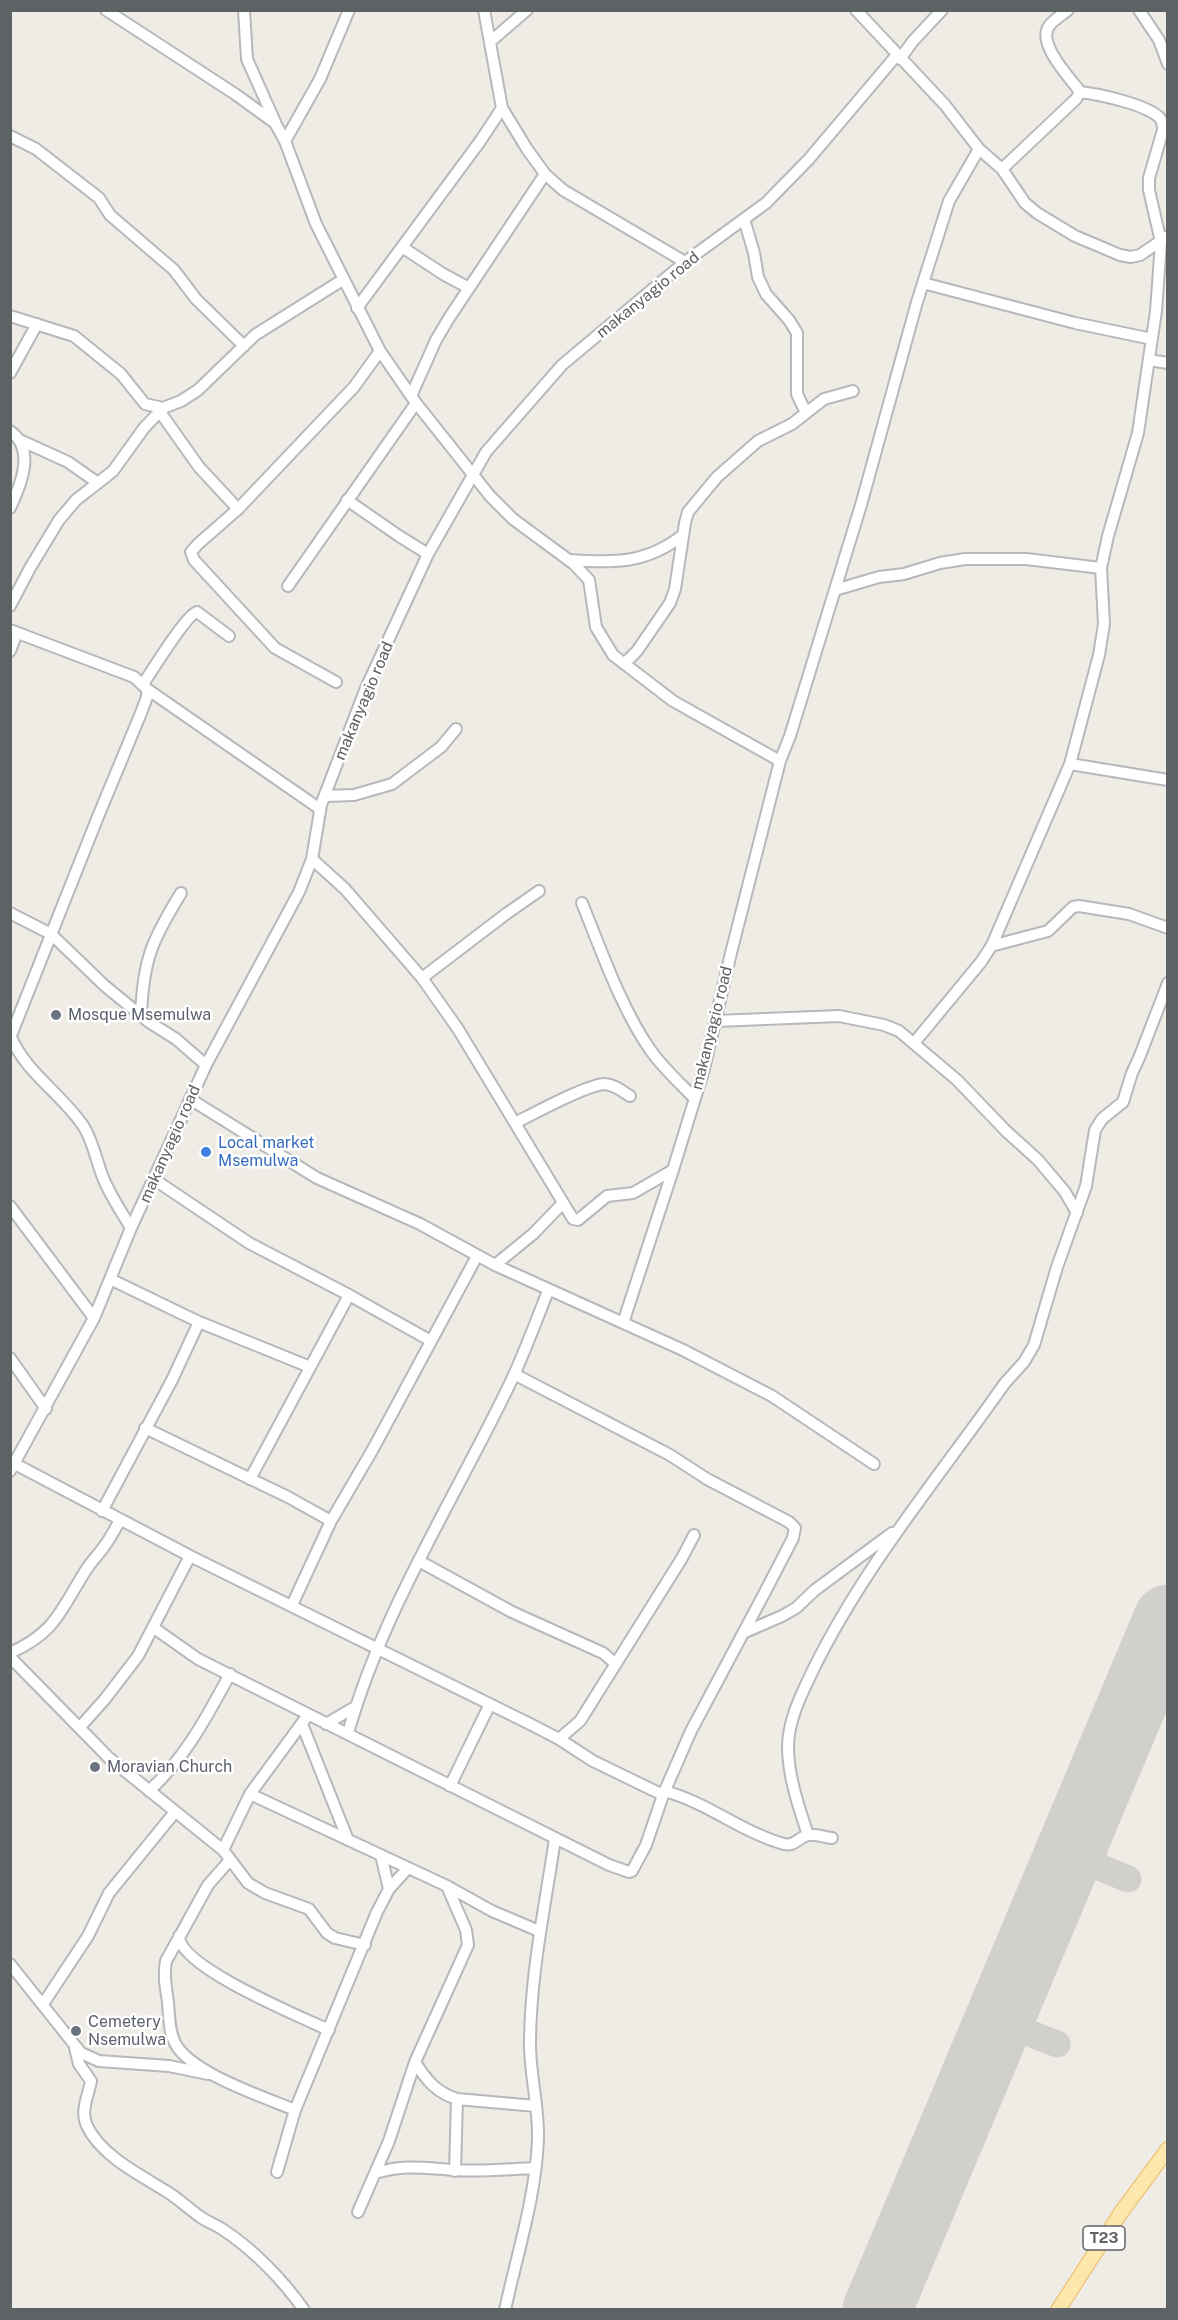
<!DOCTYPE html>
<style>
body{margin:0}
#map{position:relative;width:1178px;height:2320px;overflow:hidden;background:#efece5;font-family:"Public Sans",sans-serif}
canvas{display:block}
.frame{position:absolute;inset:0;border:12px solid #5d6265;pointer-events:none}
</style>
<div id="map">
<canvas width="1178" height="2320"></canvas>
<div class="frame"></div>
</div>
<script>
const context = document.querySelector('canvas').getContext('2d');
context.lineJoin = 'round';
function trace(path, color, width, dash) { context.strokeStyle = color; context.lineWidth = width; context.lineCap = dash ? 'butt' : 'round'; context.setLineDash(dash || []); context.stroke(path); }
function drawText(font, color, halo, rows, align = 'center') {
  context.font = font + ' "Public Sans",sans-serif'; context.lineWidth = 5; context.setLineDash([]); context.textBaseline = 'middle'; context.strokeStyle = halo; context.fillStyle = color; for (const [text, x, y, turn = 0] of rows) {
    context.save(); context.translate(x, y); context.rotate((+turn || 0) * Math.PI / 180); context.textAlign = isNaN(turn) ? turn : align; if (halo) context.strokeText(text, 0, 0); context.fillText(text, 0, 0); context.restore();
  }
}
trace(new Path2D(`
 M1068,1854L1128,1879
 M998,2021L1057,2044`), '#d2d0cd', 27);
trace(new Path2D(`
 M877,2310L1168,1619`), '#d2d0cd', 69);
const minor = new Path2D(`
 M106,10L235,94L275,123L285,141L316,224L380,351L416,403L490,496L513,519L574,564L589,580L596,627L613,655L673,701L780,761
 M244,10L247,59L275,122
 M484,10L502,108L527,149L545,174L563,190L685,262
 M856,10L945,105L979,149L1002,169L1025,203L1037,213L1075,236L1120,255L1131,257L1140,255L1168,236
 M1139,10L1159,40L1168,64
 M491,41L527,10
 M900,59L913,41L942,10
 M10,136L36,149L99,198L110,215L174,270L196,299L244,346
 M285,141L320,79L349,10
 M1002,169L1076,99L1079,94L1078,89C1068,76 1037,43 1049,26C1053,20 1062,15 1068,10
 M744,219L754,253L758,277L766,294L789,320L797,333V394L806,413
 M402,247L443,274L469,288
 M923,283L1075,323L1152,339
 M357,308L481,140L502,108
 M10,316L74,336L121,374L145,404L163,408L181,401L198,390L255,335L344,279
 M1149,360L1168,363
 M10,373L37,324
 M411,396L436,340L449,318L545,174
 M160,412L199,467L238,509
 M10,431C36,449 21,485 10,508
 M22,441L68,462L98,483
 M347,500L399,536L428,554
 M569,560C614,563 646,564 683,535
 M288,586L416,403
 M835,590L879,577L904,574L940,563L965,559H1026L1101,568
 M10,606L30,568L59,520L76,500L113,471L144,428L163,408
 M10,630L134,677L147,689V697L141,713L97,819L10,1038
 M10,651L17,633
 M624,664L637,651L670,603L675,589L685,523L688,512L717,477L758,441L792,424L824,399L853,391
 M336,682L275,648L194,560L191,552L198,544L238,509L354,387L380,351
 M143,684C152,671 186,615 197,612L229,636
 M147,689L320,809
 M1070,764L1168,780
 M325,796L354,795L392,784L441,747L456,729
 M312,859L345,889L422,978L458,1029L573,1219L578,1220L607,1196L633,1193L673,1170
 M582,903C601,950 622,1010 651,1051C663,1068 680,1083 695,1099
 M10,913L51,934L105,986L149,1022L176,1039L206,1065
 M991,946L1048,931L1073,907L1079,906L1129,914L1168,928
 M422,978L506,914L539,891
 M141,1016C143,960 152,940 181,893
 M716,1021L839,1016L884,1025L899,1031L957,1080L1006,1131L1038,1160L1065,1192L1077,1213
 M11,1037C26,1073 62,1094 84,1127C93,1142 96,1159 102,1175C109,1194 121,1211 131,1228
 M914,1043L981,962L992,945L1070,764L1099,655L1104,624L1101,568L1108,536L1138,433L1156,311L1161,242L1149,190V178L1163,130C1163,125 1163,121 1159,117C1144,104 1099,94 1079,92
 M190,1099L317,1178L420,1224L495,1265L683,1350L772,1396L874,1464
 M515,1123C533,1114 588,1084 605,1084C615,1085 622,1091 630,1096
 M155,1180L249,1243L349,1295L431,1341
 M10,1206L94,1318
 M495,1265L533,1234L562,1204
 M110,1279L199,1322L310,1367
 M623,1323L673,1170L704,1069L731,953L780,761L790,736L861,505L917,302L949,201L979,149
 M10,1358L46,1409
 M145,1428L288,1497L331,1521
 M15,1464L190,1556L532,1725L559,1739L593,1761L663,1795
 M10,1471L94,1318L131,1228L206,1065L299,892L312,859L321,805L366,688L428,554L486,452L562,365L685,262L766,203L809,159L896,56
 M250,1479L349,1295
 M102,1511L172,1380L199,1322
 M419,1561L512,1612L603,1653L616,1664
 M292,1605L331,1521L373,1449L477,1256
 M154,1628L198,1659L609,1865L629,1872L632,1871L646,1845L663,1795L691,1731L765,1592L793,1538L795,1528L789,1522L707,1479L670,1455L514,1374
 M745,1632L782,1616L796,1608L815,1590L892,1533
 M10,1653C57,1632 61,1609 86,1570C91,1562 98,1555 103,1548C110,1539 115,1529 120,1520
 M10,1657L109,1758L223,1850L248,1883L265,1893L309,1909L327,1933L335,1938L365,1945
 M302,1724L348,1840
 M326,1724L355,1707
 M80,1727L105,1699L138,1656L190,1556
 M348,1733C384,1606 458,1494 514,1375C526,1348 537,1319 548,1291
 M559,1739L580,1721L682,1558L694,1535
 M450,1786L490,1704
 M149,1791C186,1757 206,1718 230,1674
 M664,1791C707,1802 741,1832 784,1844C794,1847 799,1837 808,1835C816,1834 824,1837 832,1838
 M250,1794L447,1886L492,1911L539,1931
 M808,1835C799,1808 788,1776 788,1747C788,1720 802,1693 813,1670C864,1566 939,1477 1005,1383L1024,1362L1034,1345L1057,1267L1086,1186L1095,1130L1102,1119L1123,1102L1132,1073L1139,1058L1168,983
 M223,1850L250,1794L308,1715
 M381,1855L389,1889
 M230,1860L208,1885L166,1961C163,1975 166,1989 168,2002C169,2016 169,2031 175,2043C190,2073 264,2097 295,2110
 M179,1936C179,1967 301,2017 329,2030
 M10,1964L81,2053L99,2061L169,2066L208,2074
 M43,2004L88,1936L109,1893L175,1812
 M75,2048L79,2064L91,2081C88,2097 80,2111 87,2126C102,2157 141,2175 169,2193C180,2200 190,2210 202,2218C208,2222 216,2225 222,2229C253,2249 283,2280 304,2310
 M415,2062C426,2080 437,2093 457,2099L536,2106
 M455,2171L457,2099
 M277,2172L295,2110L377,1912L389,1889L408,1868
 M375,2173C405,2164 424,2168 454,2170C481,2172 508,2169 535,2168
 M358,2212L389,2141L415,2062L468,1945L466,1930L447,1886
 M505,2310C517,2254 536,2196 538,2139C539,2105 529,2072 530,2039C531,1972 545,1906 555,1839`);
const major = new Path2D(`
 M1058,2310L1122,2211L1168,2149`);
trace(minor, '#b6b8bc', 14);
trace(major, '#edb660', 16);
trace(minor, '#fff', 10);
trace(major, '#fce7ad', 14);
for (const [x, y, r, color] of [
 [56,1015,6,"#6b7280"],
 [206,1152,6,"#3f7fe0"],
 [95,1767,6,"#6b7280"],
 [76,2031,6,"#6b7280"]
]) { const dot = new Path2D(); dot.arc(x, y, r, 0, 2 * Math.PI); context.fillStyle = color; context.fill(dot); trace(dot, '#fff', 2); }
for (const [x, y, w] of [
 [1104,2238,42]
]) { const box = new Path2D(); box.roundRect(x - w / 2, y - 12, w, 24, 4.5); context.fillStyle = '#fff'; context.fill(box); trace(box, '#5d6265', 1.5); }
drawText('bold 15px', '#5d6265', null, [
 ["T23",1104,2238]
]);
drawText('16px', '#5d6265', '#fff', [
 ["makanyagio road",648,295,-39],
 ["makanyagio road",364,701,-67],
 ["makanyagio road",712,1028,-76],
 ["makanyagio road",170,1144,-66]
]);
drawText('16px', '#5b616d', '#fff', [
 ["Mosque Msemulwa",68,1015],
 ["Moravian Church",107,1767],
 ["Cemetery",88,2022],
 ["Nsemulwa",88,2040]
], 'left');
drawText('16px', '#366cbe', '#fff', [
 ["Local market",218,1143],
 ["Msemulwa",218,1161]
], 'left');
</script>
